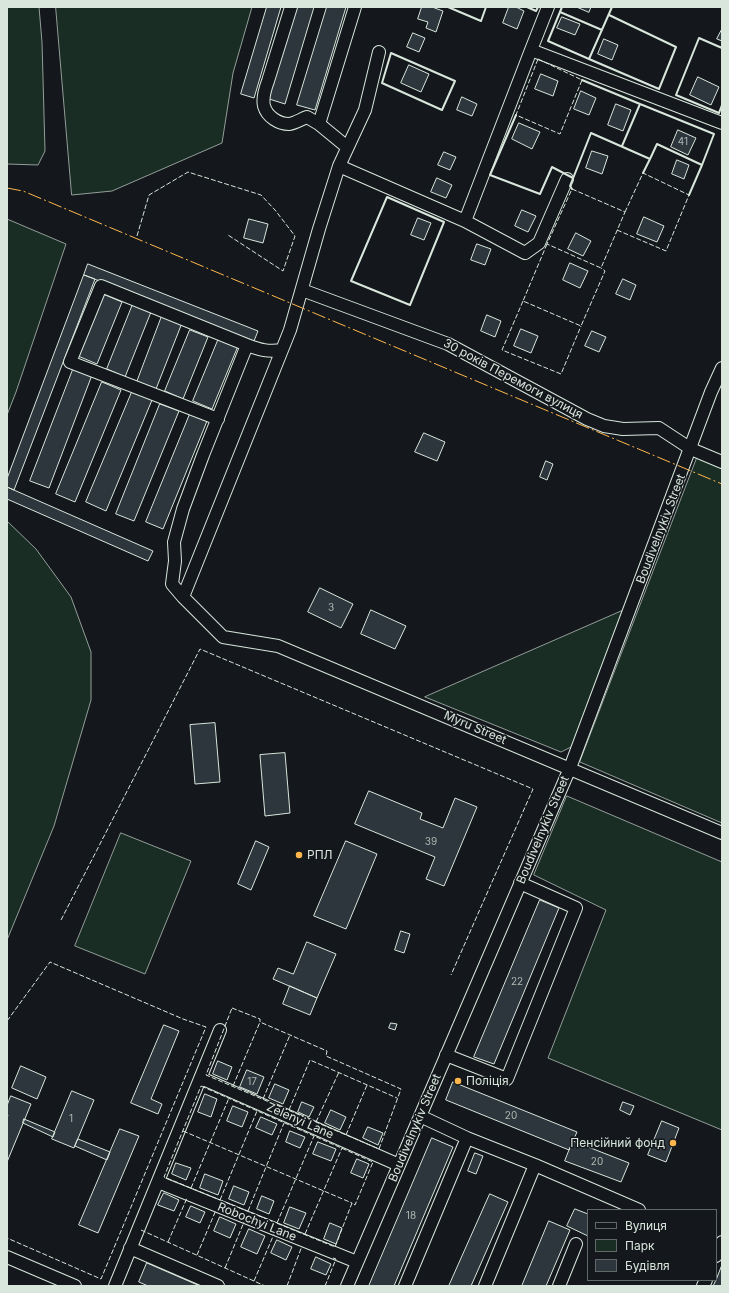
<!DOCTYPE html>
<meta charset="utf-8">
<style>
body{margin:0}
#map{position:relative;width:729px;height:1293px;overflow:hidden;background:#14181c;font-family:Inter,sans-serif}
canvas{display:block}
.frame{position:absolute;inset:0;border:8px solid #d8e6dc;pointer-events:none}
.legend{position:absolute;left:587px;top:1209px;width:130px;height:72px;box-sizing:border-box;background:#14181c;border:1px solid #626a69;margin:0;padding:5px 7px;list-style:none;font-size:12px;color:#d8e6dc}
.legend li{display:flex;align-items:center;gap:8px;height:20px}
.legend b{width:20px;border:1px solid #626a69}
</style>
<div id="map">
<canvas width="729" height="1293"></canvas>
<div class="frame"></div>
<ul class="legend">
<li><b style="height:5px;background:#14181c"></b>Вулиця</li>
<li><b style="height:11px;background:#1a2d24"></b>Парк</li>
<li><b style="height:11px;background:#2c363c"></b>Будівля</li>
</ul>
</div>
<script>
const context = document.querySelector('canvas').getContext('2d');
context.lineJoin = 'round';
function fillPath(path, color) { context.fillStyle = color; context.fill(path, 'evenodd'); }
function trace(path, color, width, dash) { context.strokeStyle = color; context.lineWidth = width; context.lineCap = dash ? 'butt' : 'round'; context.setLineDash(dash || []); context.stroke(path); }
function drawText(font, color, halo, rows, align = 'center') {
  context.font = font + ' Inter,sans-serif'; context.lineWidth = 3; context.setLineDash([]); context.textBaseline = 'middle'; context.strokeStyle = halo; context.fillStyle = color; for (const [text, x, y, turn = 0] of rows) {
    context.save(); context.translate(x, y); context.rotate((+turn || 0) * Math.PI / 180); context.textAlign = isNaN(turn) ? turn : align; if (halo) context.strokeText(text, 0, 0); context.fillText(text, 0, 0); context.restore();
  }
}
const green = new Path2D(`
 M7,7H39L42,42L45,151L38,165L7,164Z
 M56,7H252L233,73L222,143L112,191L72,195Z
 M7,219L66,244L16,392L7,415Z
 M697,458L722,468V823L580,762Z
 M7,521L36,549L71,597L91,652V700L54,826L7,940Z
 M624,610L573,746L561,752L425,697Z
 M567,796L722,862V1130L548,1058L606,910L534,875Z
 M121,833L191,861L145,974L75,946Z`);
fillPath(green, '#1a2d24');
trace(green, '#939e99', 1);
const building = new Path2D(`
 M267,7H281L254,98L241,94Z
 M294,7H314L285,104L266,98Z
 M327,7H346L315,110L297,105Z
 M422,7H432L443,11L436,32L426,28L428,22L418,19Z
 M509,7H516L524,11L517,29L503,23Z
 M577,7H591L589,12Z
 M562,17L580,24L575,35L557,28Z
 M722,29V41L717,39Z
 M413,33L425,38L419,52L407,47Z
 M604,39L618,45L612,60L598,54Z
 M409,65L429,74L421,92L401,83Z
 M541,74L558,81L553,96L535,89Z
 M698,77L719,87L711,105L690,95Z
 M581,91L596,98L589,115L574,109Z
 M462,97L477,104L472,116L457,110Z
 M616,104L631,110L623,131L608,125Z
 M519,123L540,132L532,149L512,139Z
 M678,130L696,138L688,155L671,147Z
 M592,151L608,156L602,174L586,168Z
 M444,152L456,157L450,170L438,165Z
 M677,160L689,165L684,179L672,174Z
 M437,178L452,185L446,198L431,192Z
 M522,210L536,216L528,232L515,226Z
 M644,217L664,226L657,242L637,234Z
 M418,218L431,223L424,240L411,235Z
 M249,219L268,224L263,243L244,238Z
 M576,233L591,241L583,256L568,249Z
 M477,244L491,249L485,265L471,260Z
 M570,263L588,271L580,288L563,280Z
 M88,264L258,331L254,341L84,275Z
 M84,275L95,279L14,490L7,487V479Z
 M623,279L636,285L630,300L616,294Z
 M103,294L122,302L97,364L78,356Z
 M133,304L151,312L125,377L107,369Z
 M487,315L501,321L495,337L481,331Z
 M162,316L182,323L156,389L137,382Z
 M521,329L538,336L531,353L514,346Z
 M190,330L208,337L183,399L165,391Z
 M592,331L606,337L599,352L585,346Z
 M219,338L238,346L212,409L193,401Z
 M74,367L92,375L49,488L30,481Z
 M102,382L121,390L75,502L56,494Z
 M132,392L152,400L106,511L86,502Z
 M160,404L179,411L134,521L116,514Z
 M190,414L207,421L163,529L146,522Z
 M424,433L445,442L437,461L415,452Z
 M546,461L553,464L547,480L540,477Z
 M7,487L153,551L148,561L7,499Z
 M320,588L353,604L341,628L308,612Z
 M371,610L406,626L395,649L361,634Z
 M215,723L220,782L195,784L190,725Z
 M285,753L290,813L265,816L260,755Z
 M369,791L422,813L420,819L443,828L455,798L477,807L444,886L426,879L435,857L355,824Z
 M256,841L269,847L251,890L238,884Z
 M346,841L377,854L346,929L314,916Z
 M540,900L559,908L494,1064L474,1057Z
 M401,931L410,934L404,953L395,950Z
 M307,942L336,954L317,998L273,979L278,968L293,974Z
 M290,986L317,998L310,1015L283,1004Z
 M391,1023L397,1024L395,1030L389,1028Z
 M164,1025L179,1031L151,1099L162,1104L158,1114L131,1103Z
 M218,1061L232,1067L227,1080L213,1074Z
 M21,1066L46,1077L37,1099L12,1088Z
 M247,1070L264,1077L257,1094L240,1087Z
 M453,1082L577,1132L569,1150L446,1100Z
 M275,1084L289,1090L283,1104L269,1098Z
 M72,1091L94,1100L74,1148L52,1139Z
 M205,1094L217,1099L211,1117L198,1112Z
 M11,1096L31,1104L7,1162V1118L8,1115L7,1114V1106Z
 M302,1102L314,1107L309,1117L298,1112Z
 M623,1102L634,1106L630,1115L620,1110Z
 M233,1106L248,1112L242,1127L227,1121Z
 M331,1110L346,1117L340,1130L325,1123Z
 M261,1117L277,1124L272,1135L256,1128Z
 M24,1119L55,1132L53,1137L23,1123Z
 M662,1121L679,1128L666,1162L648,1155Z
 M368,1127L383,1133L378,1145L363,1138Z
 M120,1129L139,1136L98,1233L79,1225Z
 M290,1131L305,1137L300,1148L286,1142Z
 M432,1138L453,1147L394,1286H369Z
 M78,1139L110,1152L107,1160L75,1146Z
 M573,1141L629,1163L621,1182L565,1161Z
 M318,1142L336,1149L331,1161L313,1154Z
 M475,1153L483,1156L476,1174L468,1171Z
 M357,1159L369,1164L363,1178L351,1173Z
 M176,1163L191,1168L186,1180L172,1174Z
 M205,1174L223,1181L218,1195L200,1188Z
 M234,1186L249,1192L244,1205L229,1199Z
 M164,1193L179,1200L174,1211L158,1205Z
 M490,1194L508,1202L471,1286H449Z
 M262,1196L274,1201L269,1214L257,1209Z
 M191,1206L205,1212L200,1223L186,1217Z
 M290,1207L306,1213L299,1229L284,1223Z
 M575,1209L588,1214V1236L567,1226Z
 M220,1217L236,1224L230,1238L214,1231Z
 M549,1221L570,1230L546,1286H522Z
 M330,1223L342,1228L336,1244L324,1239Z
 M249,1229L265,1236L257,1254L241,1247Z
 M277,1240L292,1247L286,1260L271,1253Z
 M316,1257L331,1264L326,1275L311,1269Z
 M147,1263L200,1286H148L139,1282Z
 M722,1265V1286H713L716,1280Z`);
fillPath(building, '#2c363c');
trace(building, '#d8e6dc', 1);
const minor = new Path2D(`
 M291,7L268,81C265,89 262,98 264,106C267,117 279,124 289,124C296,123 301,119 307,117L319,124L347,147
 M531,50L548,7
 M379,52L365,110L339,166L319,229L290,330L183,597L223,637L278,646L722,833
 M319,124L355,7
 M339,166L465,221L531,50L722,123
 M465,221L525,253L539,243L567,179
 M302,290L448,344L587,419L604,426L623,429L659,428L691,449L722,462
 M247,345C260,350 268,352 282,350
 M183,597L172,584L175,561L174,542L183,509L203,455L247,345L101,286L70,362L218,419
 M446,1055L507,1079L576,908L520,883
 M201,1078L399,1165
 M420,1116L467,1138L535,1165L639,1210
 M158,1182L357,1262
 M130,1248L218,1286
 M716,1256L722,1242
 M7,1257L75,1286
 M115,1286L220,1030
 M347,1286L570,768L711,392L722,368
 M405,1286L467,1138
 M485,1286L535,1165
 M559,1286L576,1244
 M703,1286L706,1280`);
trace(minor, '#d8e6dc', 14);
trace(minor, '#14181c', 12);
trace(new Path2D(`
 M538,59L582,80L560,134L516,115Z
 M572,189L625,212L601,268L547,244Z
 M617,230L666,251L689,195L643,173L625,212
 M137,236L149,195L188,172L261,195L275,210L295,236L283,271L228,235
 M547,244L523,301L581,326L605,271L601,268
 M523,301L502,350L561,374L581,326
 M61,920L200,649L533,789L451,975
 M232,1008L260,1019V1022L327,1051L326,1056L401,1089L379,1149L206,1075Z
 M7,1021L50,962L183,1019L206,1027L101,1279L7,1238
 M201,1086L373,1162L355,1205L352,1203L335,1247L164,1177Z
 M233,1086L260,1022
 M263,1099L290,1035
 M289,1110L310,1060L397,1098
 M316,1122L339,1072
 M183,1131L352,1203
 M346,1135L367,1085
 M191,1188L229,1098
 M220,1200L257,1111
 M248,1211L284,1123
 M277,1223L314,1136
 M141,1230L265,1286
 M305,1234L342,1148
 M168,1242L187,1198
 M197,1255L216,1210
 M225,1268L244,1222
 M254,1281L274,1234
 M287,1286L302,1246
 M325,1286L336,1259L333,1258`), '#d8e6dc', 1, [5, 2]);
trace(new Path2D(`
 M448,7L481,21L486,7
 M527,7L536,11L538,7
 M562,7L548,41L589,59L612,7
 M560,12L602,30
 M722,48L699,38L676,95L719,113L722,105
 M391,53L455,81L442,110L382,83Z
 M589,59L659,89L676,47L609,15
 M582,80L640,104
 M516,115L490,175L540,194L552,167L573,178
 M622,146L640,104L714,134L702,165
 M650,159L657,144L702,165L689,195
 M572,189L570,186L591,133L650,159L643,173
 M387,197L444,222L410,305L351,281Z`), '#d8e6dc', 2);
trace(new Path2D(`
 M7,188L23,191L722,484`), '#ffb74d', 1, [14, 3, 2, 3]);
for (const [x, y, r, color] of [
 [299,855,4,"#ffb74d"],
 [458,1081,4,"#ffb74d"],
 [673,1143,4,"#ffb74d"]
]) { const dot = new Path2D(); dot.arc(x, y, r, 0, 2 * Math.PI); context.fillStyle = color; context.fill(dot); trace(dot, '#14181c', 1.5); }
drawText('10px', '#adbab4', null, [
 ["41",683,142],
 ["3",331,608],
 ["39",431,842],
 ["22",517,982],
 ["17",252,1082],
 ["20",511,1116],
 ["1",71,1119],
 ["20",597,1162],
 ["18",411,1216]
]);
drawText('12px', '#d8e6dc', '#14181c', [
 ["30 років Перемоги вулиця",513,379,28],
 ["Boudivelnykiv Street",661,529,-69],
 ["Myru Street",475,728,23],
 ["Boudivelnykiv Street",543,830,-67],
 ["Zelenyi Lane",300,1121,24],
 ["Boudivelnykiv Street",415,1128,-67],
 ["Robochyi Lane",257,1222,22]
]);
drawText('12px', '#d8e6dc', '#14181c', [
 ["РПЛ",307,855],
 ["Поліція",466,1081],
 ["Пенсійний фонд",665,1143,"right"]
], 'left');
</script>
